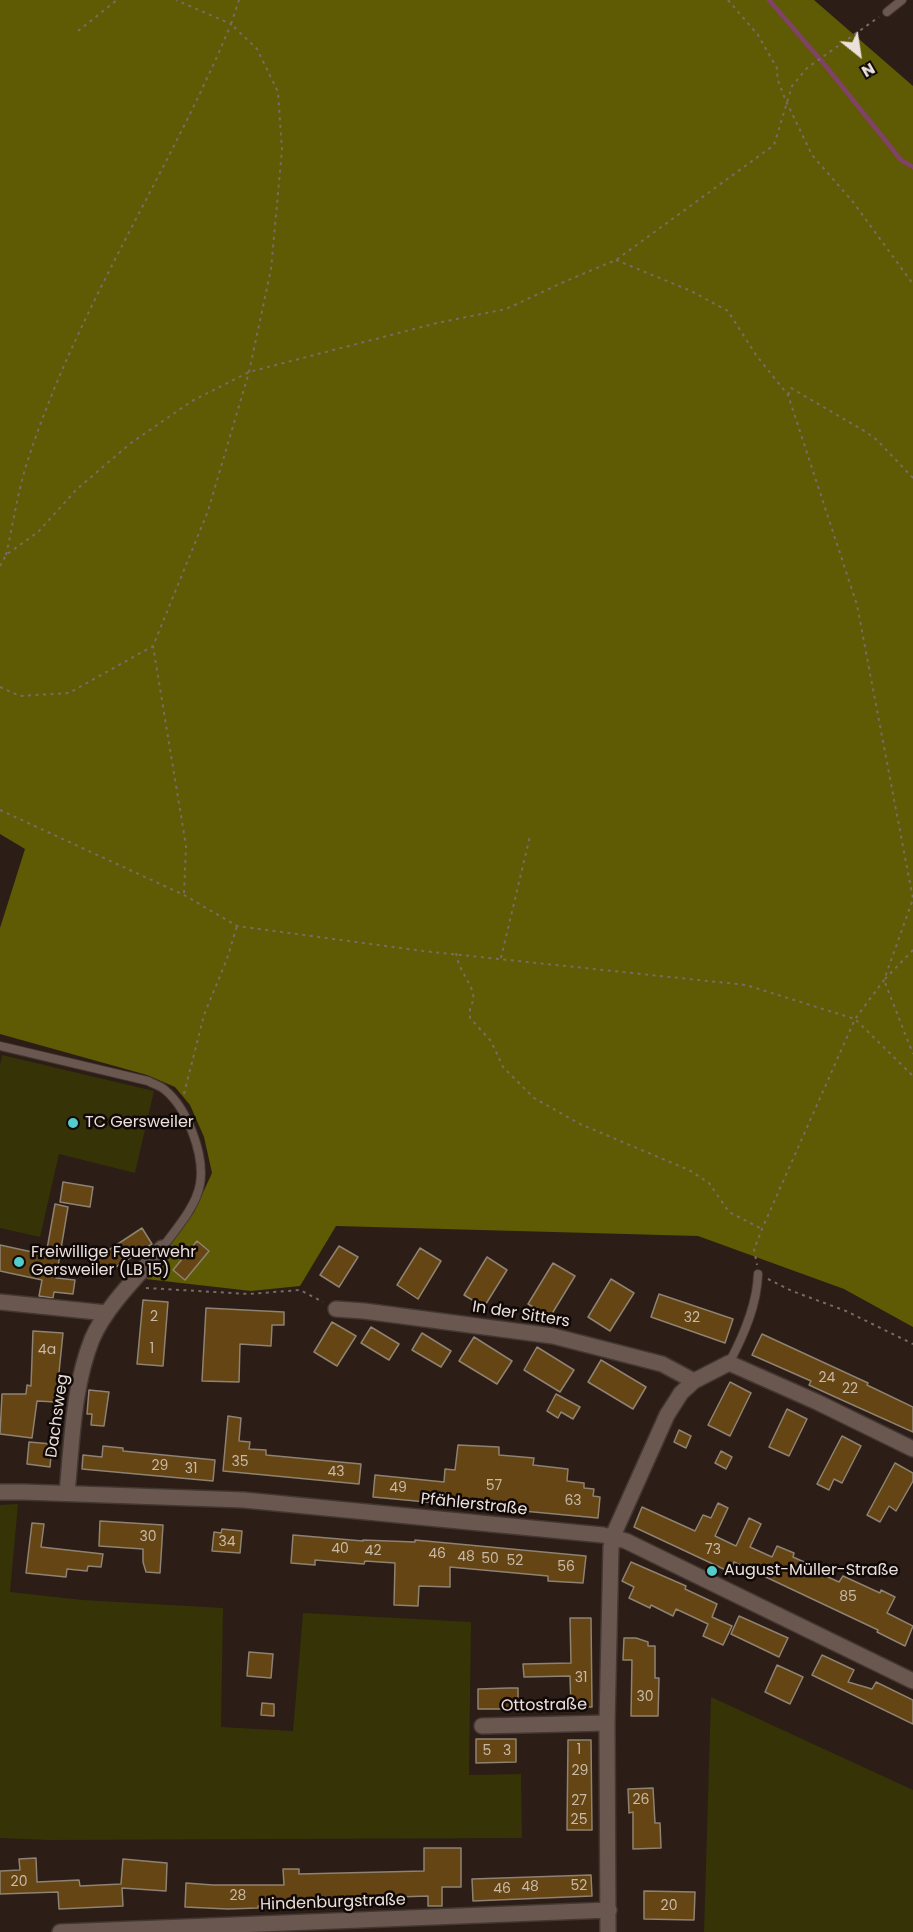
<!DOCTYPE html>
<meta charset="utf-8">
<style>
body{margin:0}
#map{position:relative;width:913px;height:1932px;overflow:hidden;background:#2c1d16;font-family:Poppins,sans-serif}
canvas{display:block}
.north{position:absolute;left:829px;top:24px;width:60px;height:60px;-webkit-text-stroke:4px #100907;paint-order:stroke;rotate:150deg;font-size:16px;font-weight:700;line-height:24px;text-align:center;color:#ebe0db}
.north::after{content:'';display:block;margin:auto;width:21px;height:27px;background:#ebe0db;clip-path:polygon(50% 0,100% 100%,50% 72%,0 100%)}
</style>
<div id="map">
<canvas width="913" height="1932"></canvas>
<div class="north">N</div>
</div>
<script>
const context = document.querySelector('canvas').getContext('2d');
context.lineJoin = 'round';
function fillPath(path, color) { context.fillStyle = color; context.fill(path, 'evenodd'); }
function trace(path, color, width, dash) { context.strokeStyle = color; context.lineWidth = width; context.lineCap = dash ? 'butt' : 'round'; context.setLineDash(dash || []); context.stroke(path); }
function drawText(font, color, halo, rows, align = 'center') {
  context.font = font + ' Poppins,sans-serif'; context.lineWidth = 5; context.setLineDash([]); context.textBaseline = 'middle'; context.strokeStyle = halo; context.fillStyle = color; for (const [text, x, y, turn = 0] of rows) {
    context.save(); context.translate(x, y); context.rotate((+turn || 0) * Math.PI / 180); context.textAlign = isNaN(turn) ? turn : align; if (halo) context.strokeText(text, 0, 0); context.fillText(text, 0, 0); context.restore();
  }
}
fillPath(new Path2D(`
 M2,1055L154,1091L135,1173L59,1154L40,1237L0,1228V1065Z
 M18,1504L10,1592L83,1600L223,1608L221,1727L293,1731L303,1613L471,1622L469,1775L521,1774L522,1838L50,1840L0,1838V1505Z
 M711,1697L913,1790V1932H704Z`), '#363307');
fillPath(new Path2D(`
 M0,0H814L913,86V1327L844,1289L698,1236L336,1226L300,1286L251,1291L146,1279L194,1212L212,1173L204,1137L190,1105L175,1087L147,1075L0,1034V928L25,849L0,834Z`), '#5f5a04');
trace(new Path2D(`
 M769,0L825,65L901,160L913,167`), '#804367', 4.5);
const building = new Path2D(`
 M63,1182L93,1187L90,1207L60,1202Z
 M55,1204L68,1207L56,1278L75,1280L73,1294L54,1292L53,1298L39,1296L42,1280L0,1271V1245L46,1255Z
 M142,1228L152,1244L105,1274L95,1259Z
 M197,1241L209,1251L185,1280L173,1270Z
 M339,1246L358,1257L339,1287L320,1275Z
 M420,1248L441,1261L418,1299L397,1285Z
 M487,1257L507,1270L484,1307L464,1295Z
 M553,1263L575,1276L550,1317L528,1304Z
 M611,1279L634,1293L610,1331L588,1317Z
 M659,1294L733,1319L725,1343L651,1317Z
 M143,1300L168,1302L163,1366L137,1364Z
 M206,1308L284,1312V1325H272L271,1346L240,1344L239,1382L202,1381Z
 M332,1322L356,1336L337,1366L314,1352Z
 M371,1327L399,1344L389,1360L361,1343Z
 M33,1331L63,1333L56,1402L37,1401L32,1438L0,1434L2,1394H26L27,1385L31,1386Z
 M422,1333L451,1351L441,1367L412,1350Z
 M762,1334L868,1383L867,1385L913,1407V1432L833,1396L809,1385L811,1381L752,1355Z
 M474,1337L512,1361L497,1384L459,1361Z
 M537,1347L574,1370L560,1392L524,1370Z
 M601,1360L646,1387L633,1409L588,1382Z
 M730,1382L751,1393L730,1436L708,1425Z
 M89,1390L109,1392L104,1426L91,1425L92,1414H87Z
 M556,1394L580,1407L573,1419L561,1412L558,1418L547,1411Z
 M787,1409L807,1419L789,1456L769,1447Z
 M228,1416L241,1418L239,1441L250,1442L249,1449L266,1450V1455L361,1464L359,1484L223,1471Z
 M679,1430L691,1436L686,1448L674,1442Z
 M842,1436L861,1446L842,1483L834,1479L829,1490L817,1484Z
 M29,1442L52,1444L50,1467L27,1464Z
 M458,1445L499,1447V1455L534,1458L533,1465L568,1469L567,1481L584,1483V1488L594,1489L593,1496L600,1497L598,1518L373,1497L375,1475L444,1482L445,1469L455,1470Z
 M103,1446L123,1448V1451L215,1460L213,1481L82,1469L83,1455L102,1457Z
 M721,1451L732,1457L726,1469L715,1463Z
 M895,1463L913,1473V1481L896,1511L889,1506L880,1522L867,1515Z
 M718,1503L728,1508L715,1536L736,1546L749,1518L761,1524L750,1547L772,1557L777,1546L794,1553L793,1557L813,1566L812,1570L839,1582L843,1576L880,1593L881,1590L895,1597L887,1613L913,1626L905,1646L877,1632L878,1630L734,1562L730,1572L634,1527L642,1507L695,1531L703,1515L711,1518Z
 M100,1521L163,1525L160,1573L146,1572L143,1562V1549L99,1546Z
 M32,1523L44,1524L41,1547L103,1554L101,1567L88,1566L87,1571L67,1569L66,1577L26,1573Z
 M222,1529L242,1531L240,1553L212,1551L214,1532L221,1533Z
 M293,1535L363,1541V1540L415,1542V1540L586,1556L583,1583L548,1581V1576L450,1567V1587L419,1586L418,1606L394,1605L395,1563L365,1561L364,1564L315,1560V1565L291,1563Z
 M631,1562L686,1586L685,1589L717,1604L712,1617L732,1626L723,1645L703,1636L708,1624L676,1609L673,1616L651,1605L650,1608L629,1598L634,1587L622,1581Z
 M739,1616L788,1638L779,1657L731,1634Z
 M570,1618H591L592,1707H571L570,1676L524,1677L523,1664L571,1663Z
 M624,1638H636L648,1642V1646H655V1678H659L658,1716H631L632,1660H623Z
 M249,1652L273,1654L271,1678L247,1676Z
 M822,1655L854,1670L848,1682L872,1689L876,1682L913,1700V1724L812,1675Z
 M777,1665L803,1677L790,1704L765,1692Z
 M509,1688H518V1709H478V1689Z
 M262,1703L274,1704V1716L261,1715Z
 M476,1739H516V1762L476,1763Z
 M568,1740H591L592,1830H567Z
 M653,1788L655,1823H660L661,1848L633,1849V1812L629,1813L628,1789Z
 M424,1848H461V1887H442V1906H428V1896L335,1899V1905L298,1907L258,1906V1908L228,1909L185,1907L186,1883L213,1885H284L283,1869H299V1874L424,1871Z
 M36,1858L37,1882L79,1880L80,1886L121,1884L123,1859L167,1863L166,1891L122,1888L123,1906L59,1909L58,1892L0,1894V1871L20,1870L19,1859Z
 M591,1875L592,1896L473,1901L472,1879Z
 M644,1891L695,1892L694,1920L644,1919Z`);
fillPath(building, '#644513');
trace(building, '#8e8272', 1.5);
const lane = new Path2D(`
 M887,12L902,0
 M0,1046L148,1081C153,1084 161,1086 165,1090C187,1108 205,1155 200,1184C196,1207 176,1229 162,1248
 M729,1363C744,1335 757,1305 758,1274`);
const street = new Path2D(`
 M0,1302L107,1313
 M336,1309L364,1311L553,1336L662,1364L694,1381
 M0,1492H24L244,1500L603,1535L626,1541L913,1681
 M67,1493C72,1442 73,1387 92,1339C107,1305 138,1276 162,1248
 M482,1726L607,1723
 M60,1932L609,1910
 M608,1932L607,1723L611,1547L616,1529L667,1415L681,1393L694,1381L729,1363L817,1402L913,1449`);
trace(lane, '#433733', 10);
trace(street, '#433733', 18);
trace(new Path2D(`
 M728,0L758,35L778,70L777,78L786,101L812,155L853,202L913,284
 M78,31L117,0
 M616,260L691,291L728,311L756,355L788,395L857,605L913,899L884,980L855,1019L762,1229L754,1249L757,1265
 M788,395L791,388L866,432L877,440L913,478
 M6,555C13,525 17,495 26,466C75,310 169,174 231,24L176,0
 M0,566L6,555L38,532L77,489L131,443L192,401L249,372L437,323L506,309L566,281L616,260L774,145L792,86L807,68L879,17
 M0,687L20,696L69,693L153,646
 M0,810L184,895L237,926L423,951L746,985L855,1019L913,1076
 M184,893L186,846L153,646L208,511L249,372L271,269L282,150L278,92L257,49L231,24L239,0
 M913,950L884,980L913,1054
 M456,953L459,965L471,987L474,999L470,1008V1018L491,1041L503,1067L534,1098L580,1124L689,1170L709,1183L729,1212L762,1229
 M501,958L530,836
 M184,1094L204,1015L227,959L237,926
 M768,1279L792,1291L846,1311L913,1344
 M146,1288L249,1294L300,1290L323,1302`), '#786b65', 2, [3, 4.5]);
trace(lane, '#6a5850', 8);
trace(street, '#6a5850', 15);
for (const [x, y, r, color] of [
 [73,1123,6,"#52cdcc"],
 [19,1262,6,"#52cdcc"],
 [712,1571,6,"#52cdcc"]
]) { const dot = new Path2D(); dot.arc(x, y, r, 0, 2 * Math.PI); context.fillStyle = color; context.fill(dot); trace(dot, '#100907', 2); }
drawText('14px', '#c9b9a9', null, [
 ["2",154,1317],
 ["32",692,1318],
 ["1",152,1349],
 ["4a",47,1350],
 ["24",827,1378],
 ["22",850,1389],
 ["35",240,1462],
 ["29",160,1466],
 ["31",191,1469],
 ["43",336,1472],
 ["57",494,1486],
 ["49",398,1488],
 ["63",573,1501],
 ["30",148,1537],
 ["34",227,1542],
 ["40",340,1549],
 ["73",713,1550],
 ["42",373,1551],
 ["46",437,1554],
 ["48",466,1557],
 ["50",490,1559],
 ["52",515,1561],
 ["56",566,1567],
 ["85",848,1597],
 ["31",581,1678],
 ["30",645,1697],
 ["1",579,1750],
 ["5",487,1751],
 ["3",507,1751],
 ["29",580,1771],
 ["26",641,1800],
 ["27",579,1801],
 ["25",579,1820],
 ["20",19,1882],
 ["52",579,1886],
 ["48",530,1887],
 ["46",502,1889],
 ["28",238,1896],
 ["20",669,1906]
]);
drawText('16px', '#ebe0db', '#100907', [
 ["TC Gersweiler",85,1123],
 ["Freiwillige Feuerwehr",31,1253],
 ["Gersweiler (LB 15)",31,1271],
 ["August-Müller-Straße",724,1571]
], 'left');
drawText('16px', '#ebe0db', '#100907', [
 ["In der Sitters",521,1315,9],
 ["Dachsweg",58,1416,-82],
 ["Pfählerstraße",474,1505,6],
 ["Ottostraße",544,1706,-1],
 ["Hindenburgstraße",333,1903,-2]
]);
</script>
